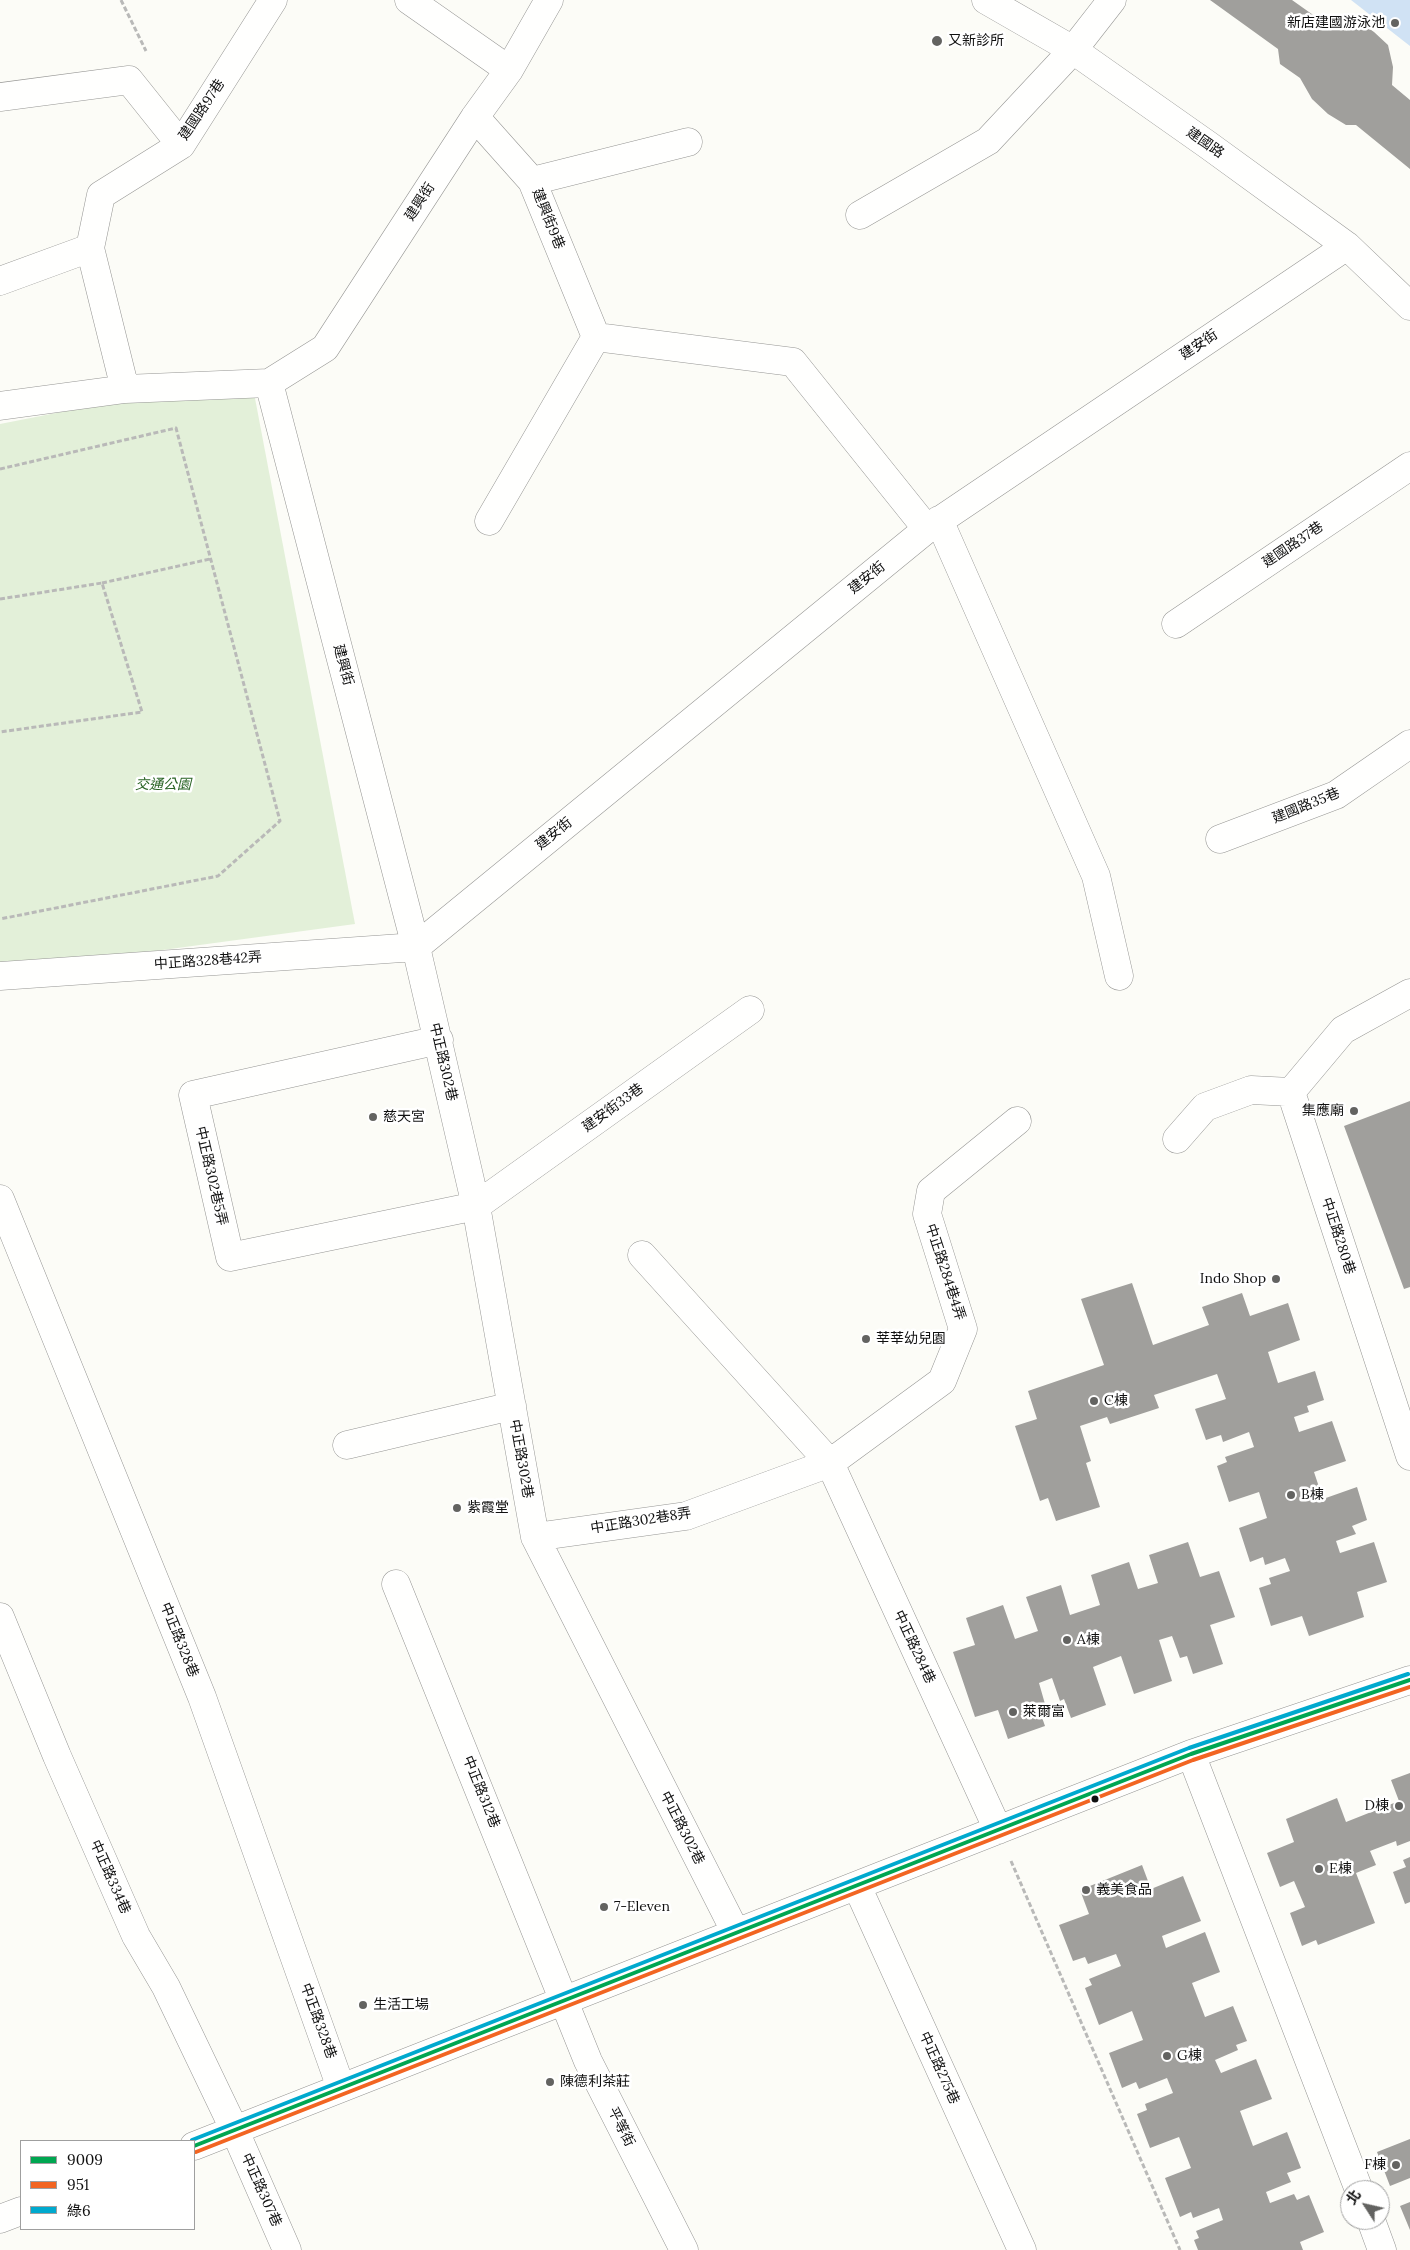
<!DOCTYPE html>
<meta charset="utf-8">
<style>
body{margin:0}
#map{position:relative;width:1410px;height:2250px;overflow:hidden;background:#fcfcf7;font-family:Lora,"Noto Sans TC",serif}
canvas{display:block}
.legend{position:absolute;left:20px;top:2140px;width:175px;height:90px;box-sizing:border-box;background:#fff;border:1px solid #9f9f9f;margin:0;padding:6px 9px;list-style:none;font-size:15px;color:#101010}
.legend li{display:flex;align-items:center;gap:10px;height:25px}
.legend b{width:25px;border:1px solid #9f9f9f}
.north{position:absolute;left:1340px;top:2180px;width:50px;height:50px;box-sizing:border-box;background:#fff;border:1px solid #9f9f9f;border-radius:50%;rotate:305deg;font-size:14px;font-weight:700;line-height:20px;text-align:center;color:#101010}
.north::after{content:'';display:block;margin:auto;width:18px;height:22px;background:#636361;clip-path:polygon(50% 0,100% 100%,50% 72%,0 100%)}
</style>
<div id="map">
<canvas width="1410" height="2250"></canvas>
<ul class="legend">
<li><b style="height:6px;background:#00a651"></b>9009</li>
<li><b style="height:6px;background:#f26522"></b>951</li>
<li><b style="height:6px;background:#00a9ce"></b>綠6</li>
</ul>
<div class="north">北</div>
</div>
<script>
const context = document.querySelector('canvas').getContext('2d');
context.lineJoin = 'round';
function fillPath(path, color) { context.fillStyle = color; context.fill(path, 'evenodd'); }
function trace(path, color, width, dash) { context.strokeStyle = color; context.lineWidth = width; context.lineCap = dash ? 'butt' : 'round'; context.setLineDash(dash || []); context.stroke(path); }
function drawText(font, color, halo, rows, align = 'center') {
  context.font = font + ' Lora,"Noto Sans TC",serif'; context.lineWidth = 5; context.setLineDash([]); context.textBaseline = 'middle'; context.strokeStyle = halo; context.fillStyle = color; for (const [text, x, y, turn = 0] of rows) {
    context.save(); context.translate(x, y); context.rotate((+turn || 0) * Math.PI / 180); context.textAlign = isNaN(turn) ? turn : align; if (halo) context.strokeText(text, 0, 0); context.fillText(text, 0, 0); context.restore();
  }
}
fillPath(new Path2D(`
 M158,393H254L355,924L0,972V424Z`), '#e3f0d9');
fillPath(new Path2D(`
 M1351,0H1410V46Z`), '#d0e2f4');
fillPath(new Path2D(`
 M1210,0H1292L1316,17L1338,16L1354,18L1374,32L1388,45L1393,67L1392,85L1410,100V169L1356,125H1346L1328,114L1312,99L1300,78L1280,64L1278,49Z
 M1410,1101V1287L1404,1289L1344,1126Z
 M1132,1283L1153,1345L1209,1325L1202,1307L1242,1293L1250,1316L1288,1303L1300,1340L1268,1352L1278,1383L1315,1371L1324,1400L1307,1406L1309,1412L1294,1417L1299,1432L1332,1421L1346,1461L1314,1472L1323,1499L1357,1487L1367,1520L1352,1526L1356,1534L1336,1541L1340,1553L1374,1542L1387,1582L1357,1592L1364,1617L1309,1636L1302,1616L1271,1626L1259,1588L1271,1584L1269,1578L1290,1571L1285,1558L1265,1565L1263,1557L1250,1562L1239,1528L1267,1518L1259,1492L1229,1502L1217,1466L1227,1462L1225,1457L1254,1447L1249,1432L1223,1442L1221,1435L1206,1440L1195,1409L1226,1399L1217,1374L1154,1395L1159,1408L1110,1424L1107,1417L1080,1426L1091,1461L1086,1463L1100,1507L1056,1521L1048,1498L1040,1501L1015,1426L1037,1419L1028,1391L1104,1365L1081,1299Z
 M1188,1542L1200,1577L1219,1571L1235,1617L1210,1625L1223,1664L1193,1674L1187,1656L1180,1658L1172,1636L1159,1640L1172,1681L1134,1694L1121,1656L1093,1667L1106,1705L1071,1718L1064,1699L1060,1701L1052,1678L1039,1683L1045,1704L1038,1706L1045,1726L1008,1739L998,1710L975,1717L953,1652L975,1645L966,1618L1003,1605L1015,1639L1038,1631L1026,1597L1061,1585L1070,1615L1100,1605L1091,1575L1129,1562L1138,1589L1158,1583L1149,1555Z
 M1410,1773V1841L1397,1846L1396,1841L1370,1851L1376,1865L1356,1873L1375,1923L1318,1945L1316,1940L1302,1946L1290,1913L1305,1907L1294,1881L1280,1887L1267,1853L1294,1842L1286,1819L1337,1798L1346,1822L1399,1801L1391,1780Z
 M1410,1857V1902L1405,1904L1393,1872L1406,1867L1403,1860Z
 M1142,1865L1151,1889L1183,1876L1201,1921L1162,1936L1166,1948L1205,1932L1220,1972L1192,1983L1205,2017L1233,2006L1247,2041L1236,2045L1238,2050L1215,2060L1221,2073L1256,2059L1272,2099L1240,2111L1253,2146L1287,2132L1301,2168L1287,2173L1291,2182L1266,2192L1270,2203L1294,2194L1297,2200L1309,2195L1324,2232L1300,2242L1303,2250H1198L1194,2240L1199,2238L1196,2231L1223,2220L1219,2208L1193,2218L1191,2212L1180,2217L1165,2178L1191,2168L1179,2137L1150,2148L1137,2114L1147,2110L1145,2104L1173,2093L1167,2078L1139,2089L1136,2082L1122,2088L1109,2053L1143,2040L1132,2011L1099,2025L1085,1988L1092,1985L1089,1979L1121,1966L1116,1954L1088,1964L1085,1957L1073,1961L1059,1925L1089,1914L1080,1890Z
 M1410,2139V2178L1390,2186L1377,2152Z
 M1410,2202V2230L1400,2206Z`), '#a09f9c');
const minor = new Path2D(`
 M409,0L509,70
 M986,0L1073,50L1208,145L1347,246L1410,306
 M0,97L129,80L181,145
 M475,117L532,181L596,337L489,521
 M532,181L688,142
 M860,215L988,141L1073,50L1112,0
 M0,281L90,248
 M596,337L793,362L927,529
 M269,383L416,947L476,1206L535,1537L736,1933
 M125,389L90,248L101,195L181,145L273,0
 M0,406L125,389L269,383L325,348L475,117L509,70L549,0
 M939,520L1096,876L1119,976
 M1176,624L1410,466
 M1220,839L1336,795L1410,744
 M416,947L927,529L1347,246
 M0,976L416,947
 M1410,993L1343,1030L1291,1092L1410,1456
 M439,1040L193,1095L230,1257L476,1206L750,1010
 M1177,1139L1205,1107L1251,1090L1291,1092
 M0,1199L202,1697L341,2088
 M642,1255L830,1463L998,1830
 M347,1445L512,1406
 M535,1537L686,1516L830,1463L942,1381L963,1329L927,1214L931,1191L1017,1121
 M396,1584L588,2061L684,2250
 M0,1617L57,1756L136,1936L166,1987L235,2131L287,2250
 M1191,1754L1359,2190
 M857,1886L1022,2250
 M194,2146L1191,1754L1410,1680
 M0,2219L21,2211
 M1371,2220L1382,2250`);
trace(minor, '#969694', 29);
trace(new Path2D(`
 M121,0L146,51
 M0,469L176,428L280,821L218,876L0,919
 M102,583L210,559
 M0,599L102,583L142,712L0,732
 M1011,1861L1180,2250`), '#b9b9b8', 3, [5, 2.5]);
trace(minor, '#fffffe', 28);
trace(new Path2D(`
 M194,2146L1191,1754L1410,1680`), '#00a651', 4);
trace(new Path2D(`
 M196,2152L1193,1760L1410,1687`), '#f26522', 4);
trace(new Path2D(`
 M192,2140L1189,1748L1408,1674`), '#00a9ce', 4);
for (const [x, y, r, color] of [
 [1395,23,5,"#636361"],
 [937,41,6,"#636361"],
 [1354,1111,5,"#636361"],
 [373,1117,5,"#636361"],
 [1276,1279,5,"#636361"],
 [866,1339,5,"#636361"],
 [1094,1401,5,"#636361"],
 [1291,1495,5,"#636361"],
 [457,1508,5,"#636361"],
 [1067,1640,5,"#636361"],
 [1013,1712,5,"#636361"],
 [1095,1799,4.5,"#101010"],
 [1399,1806,5,"#636361"],
 [1319,1869,5,"#636361"],
 [1086,1890,5,"#636361"],
 [604,1907,5,"#636361"],
 [363,2005,5,"#636361"],
 [1167,2056,5,"#636361"],
 [550,2082,5,"#636361"],
 [1396,2165,5,"#636361"]
]) { const dot = new Path2D(); dot.arc(x, y, r, 0, 2 * Math.PI); context.fillStyle = color; context.fill(dot); trace(dot, '#fff', 2); }
drawText('14px', '#101010', '#fff', [
 ["新店建國游泳池",1385,23,"right"],
 ["又新診所",948,41],
 ["集應廟",1344,1111,"right"],
 ["慈天宮",383,1117],
 ["Indo Shop",1266,1279,"right"],
 ["莘莘幼兒園",876,1339],
 ["C棟",1104,1401],
 ["B棟",1301,1495],
 ["紫霞堂",467,1508],
 ["A棟",1077,1640],
 ["萊爾富",1023,1712],
 ["D棟",1389,1806,"right"],
 ["E棟",1329,1869],
 ["義美食品",1096,1890],
 ["7-Eleven",614,1907],
 ["生活工場",373,2005],
 ["G棟",1177,2056],
 ["陳德利茶莊",560,2082],
 ["F棟",1386,2165,"right"]
], 'left');
drawText('14px', '#101010', '#fff', [
 ["建國路97巷",202,110,-56],
 ["建國路",1205,143,35],
 ["建興街",420,202,-57],
 ["建興街9巷",548,219,68],
 ["建安街",1199,345,-34],
 ["建國路37巷",1293,545,-34],
 ["建安街",867,578,-39],
 ["建興街",343,665,75],
 ["建國路35巷",1306,806,-22],
 ["建安街",554,834,-39],
 ["中正路328巷42弄",208,961,-4],
 ["中正路302巷",443,1062,77],
 ["建安街33巷",613,1108,-36],
 ["中正路302巷5弄",211,1176,77],
 ["中正路280巷",1338,1236,72],
 ["中正路284巷4弄",945,1272,72],
 ["中正路302巷",521,1459,80],
 ["中正路302巷8弄",641,1521,-9],
 ["中正路328巷",179,1640,68],
 ["中正路284巷",914,1647,65],
 ["中正路312巷",481,1792,68],
 ["中正路302巷",682,1828,63],
 ["中正路334巷",110,1877,66],
 ["中正路328巷",318,2021,70],
 ["中正路275巷",939,2068,66],
 ["平等街",621,2127,63],
 ["中正路307巷",261,2190,66]
]);
drawText('italic 14px', '#2a6425', '#fff', [
 ["交通公園",163,785]
]);
</script>
